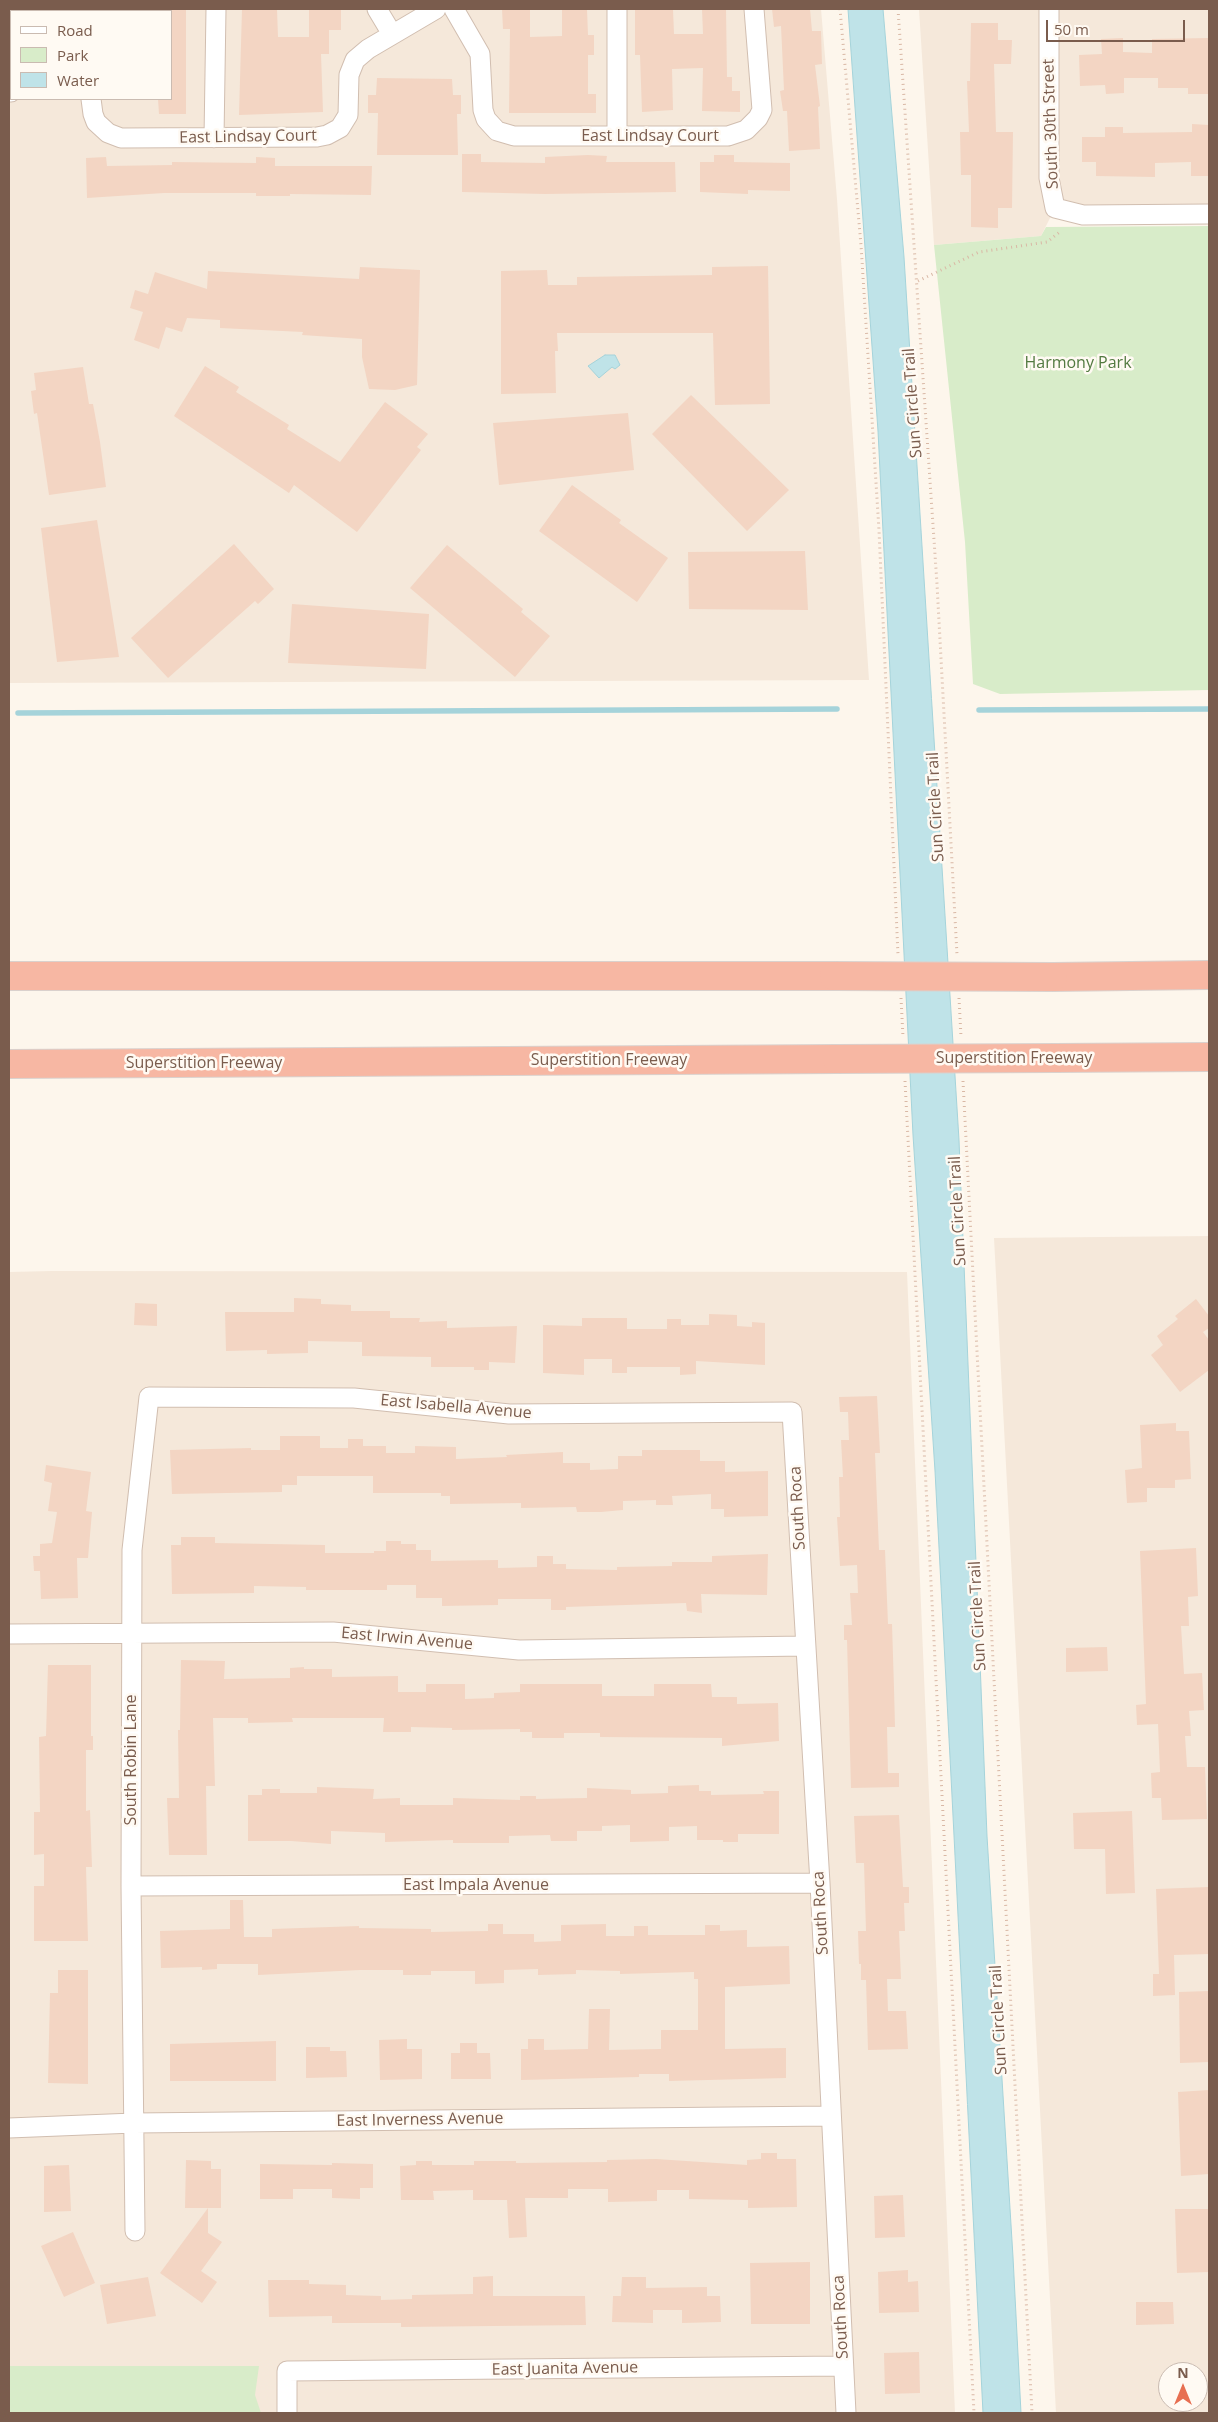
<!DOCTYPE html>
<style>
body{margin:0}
#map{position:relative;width:1218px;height:2422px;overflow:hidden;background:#fdf6ec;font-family:"Open Sans",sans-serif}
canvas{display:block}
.frame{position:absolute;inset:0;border:10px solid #7a5c4d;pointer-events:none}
.legend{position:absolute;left:10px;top:10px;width:162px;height:90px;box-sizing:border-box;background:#fffaf3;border:1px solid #cabbb1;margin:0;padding:6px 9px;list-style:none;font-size:15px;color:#7a5c4d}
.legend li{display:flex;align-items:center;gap:10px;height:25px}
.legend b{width:25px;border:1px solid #cabbb1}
.north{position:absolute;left:1158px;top:2362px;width:50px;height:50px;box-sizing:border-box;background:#fffaf3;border:1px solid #cabbb1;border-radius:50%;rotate:0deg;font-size:14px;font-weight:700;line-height:20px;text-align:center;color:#7a5c4d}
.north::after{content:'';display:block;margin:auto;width:18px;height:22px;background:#e76f51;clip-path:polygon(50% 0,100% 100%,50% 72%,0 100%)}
.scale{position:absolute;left:1046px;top:20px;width:139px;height:22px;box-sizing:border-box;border:2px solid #7a5c4d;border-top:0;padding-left:6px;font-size:15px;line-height:18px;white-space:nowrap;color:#7a5c4d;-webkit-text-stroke:4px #fffaf3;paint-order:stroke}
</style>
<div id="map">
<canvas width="1218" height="2422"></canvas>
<div class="frame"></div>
<ul class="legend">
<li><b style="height:6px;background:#fff"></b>Road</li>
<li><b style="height:14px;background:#d8ecc9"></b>Park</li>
<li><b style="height:14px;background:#bfe3e8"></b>Water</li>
</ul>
<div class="north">N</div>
<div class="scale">50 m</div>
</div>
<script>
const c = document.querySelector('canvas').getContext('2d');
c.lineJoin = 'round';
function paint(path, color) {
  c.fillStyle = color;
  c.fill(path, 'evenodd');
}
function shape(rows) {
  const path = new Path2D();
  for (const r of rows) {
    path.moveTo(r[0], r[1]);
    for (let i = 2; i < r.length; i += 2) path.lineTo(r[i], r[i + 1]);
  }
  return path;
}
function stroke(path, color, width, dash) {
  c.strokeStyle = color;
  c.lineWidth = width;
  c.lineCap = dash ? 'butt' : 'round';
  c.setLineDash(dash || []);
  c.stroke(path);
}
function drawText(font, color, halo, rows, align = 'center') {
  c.font = font + ' "Open Sans",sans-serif';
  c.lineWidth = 5;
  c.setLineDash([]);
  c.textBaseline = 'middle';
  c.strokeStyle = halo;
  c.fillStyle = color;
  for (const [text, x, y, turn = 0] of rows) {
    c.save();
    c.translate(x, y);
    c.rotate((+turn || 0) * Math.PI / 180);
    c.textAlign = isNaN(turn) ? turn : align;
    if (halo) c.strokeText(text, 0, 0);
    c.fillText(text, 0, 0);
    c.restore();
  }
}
paint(shape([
 [9,9,821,9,837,199,869,680,9,683],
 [11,11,171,11,171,99,11,99],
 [919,9,1209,9,1209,214,1055,208,1041,236,934,245],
 [1209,1236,1209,2413,1056,2413,994,1238],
 [1168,2372,1198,2372,1198,2402,1168,2402],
 [52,1271,907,1272,955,2413,9,2413,9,1272]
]), '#f5e8da');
paint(shape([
 [1209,226,1209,690,1000,694,973,684,965,542,934,245,1041,236,1046,227],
 [9,2366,259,2366,255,2395,261,2413,9,2413]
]), '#d8ecc9');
const water = shape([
 [848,9,883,9,904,257,959,1140,987,1836,1013,2257,1021,2413,983,2413,952,1796,935,1471,913,1135,878,431,848,9],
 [605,355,615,355,620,365,615,369,612,367,599,378,588,366,605,355]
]);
paint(water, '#bfe3e8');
stroke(water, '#a5d3da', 1);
stroke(shape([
 [979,710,1209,709],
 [18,713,837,709]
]), '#a5d3da', 5.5);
paint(shape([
 [171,9,186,9,186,114,159,114,158,99,171,99],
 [242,9,277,9,278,37,309,37,309,9,341,9,341,30,329,30,329,54,321,54,323,112,239,115],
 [502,9,530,9,530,37,562,36,562,9,587,9,588,35,594,35,594,55,588,55,588,94,596,94,596,113,509,113,510,29,503,29],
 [635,9,673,9,674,34,703,34,702,9,726,9,727,77,732,77,732,91,740,91,740,112,702,111,703,68,672,69,673,110,642,112,640,55,635,55],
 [772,9,810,9,812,31,821,31,822,64,815,65,820,106,818,107,820,149,789,151,787,111,783,111,780,91,784,90,781,26,774,27],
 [971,23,998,23,998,40,1012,40,1011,64,994,64,996,132,1013,132,1012,208,998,208,998,228,971,227,971,175,961,175,960,132,969,132,967,81,970,81],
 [1123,38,1123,52,1152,53,1152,39,1209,38,1209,94,1188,94,1188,88,1158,88,1158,78,1124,78,1124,93,1106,94,1105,85,1080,86,1079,55,1102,54,1101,39],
 [377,78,452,79,453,95,461,95,461,114,457,114,458,155,377,155,378,113,368,113,368,95,376,95],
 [1192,124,1209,125,1209,176,1191,176,1191,162,1155,163,1155,177,1096,176,1096,162,1082,162,1082,137,1105,137,1105,127,1123,127,1123,133,1192,132],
 [462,154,481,154,481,162,545,163,545,157,588,155,607,156,606,162,675,162,676,192,545,194,462,192],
 [714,155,734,155,734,162,790,163,790,191,748,190,748,194,700,192,700,162,714,162],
 [106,157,107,166,172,165,172,162,256,163,256,157,275,158,275,166,372,166,371,195,290,194,290,196,256,196,256,193,164,193,87,198,86,158],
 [768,266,770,404,715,405,713,333,557,333,558,351,555,351,556,393,501,394,501,271,547,270,548,285,577,285,577,277,712,275,712,267],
 [360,267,420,270,417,385,395,390,369,389,362,357,362,339,302,335,303,332,220,328,220,320,187,318,182,332,166,327,159,349,134,340,143,312,130,308,135,290,148,294,155,272,207,289,208,271,359,279],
 [205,366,239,387,236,392,289,425,287,429,340,462,385,402,428,434,417,447,421,450,357,532,294,485,289,493,174,416],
 [83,367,89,404,93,404,100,442,106,487,49,495,37,413,34,414,31,391,36,390,34,373],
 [691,395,789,490,747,531,652,434],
 [628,413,634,470,499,485,493,423],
 [572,485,621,520,619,523,668,558,637,602,539,531],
 [97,520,119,657,57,662,41,528],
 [234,544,274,589,258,604,255,601,168,678,131,638],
 [447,545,523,609,521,612,550,636,515,677,410,588],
 [805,551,808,610,689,609,688,552],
 [292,604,429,614,426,669,288,663],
 [294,1298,321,1299,321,1304,351,1305,351,1311,390,1311,390,1318,420,1318,419,1322,447,1321,447,1328,517,1326,515,1363,489,1362,489,1370,474,1370,474,1367,431,1367,431,1357,362,1356,362,1342,308,1341,308,1353,267,1354,267,1350,226,1351,225,1312,294,1312],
 [1196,1299,1209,1316,1209,1328,1203,1332,1209,1340,1209,1370,1180,1392,1151,1355,1163,1345,1157,1336,1178,1319,1175,1316],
 [135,1303,157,1304,157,1326,134,1325],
 [709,1314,737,1315,737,1326,752,1327,752,1322,765,1323,765,1365,696,1361,696,1374,680,1375,680,1367,627,1367,627,1373,612,1373,612,1359,584,1359,584,1375,543,1373,543,1325,582,1326,582,1318,627,1318,627,1329,667,1329,667,1319,681,1319,681,1325,709,1325],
 [877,1396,880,1453,875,1453,879,1550,885,1550,888,1624,892,1624,894,1688,895,1727,887,1727,888,1773,899,1773,899,1787,851,1788,847,1640,844,1640,844,1625,852,1625,850,1593,858,1593,857,1565,840,1566,837,1517,840,1517,839,1477,843,1477,841,1440,849,1440,848,1412,840,1412,839,1397],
 [1176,1423,1176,1431,1189,1431,1191,1479,1175,1480,1175,1488,1147,1488,1147,1502,1127,1503,1125,1470,1142,1468,1140,1425],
 [280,1436,320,1436,320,1448,348,1448,348,1439,363,1439,363,1446,386,1446,386,1453,415,1453,415,1446,456,1447,456,1459,507,1457,506,1455,563,1452,563,1463,590,1463,590,1470,618,1469,618,1456,642,1456,642,1450,700,1450,700,1461,725,1461,725,1472,768,1471,768,1516,724,1517,724,1509,711,1509,711,1494,672,1496,673,1505,656,1505,656,1500,623,1501,623,1510,601,1512,577,1512,576,1507,521,1508,521,1503,450,1504,450,1496,441,1496,441,1493,373,1493,373,1476,297,1476,297,1485,282,1485,282,1492,172,1494,170,1450,251,1448,251,1450,280,1450],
 [46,1465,91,1472,86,1511,92,1512,88,1558,77,1558,78,1598,41,1599,40,1571,34,1571,33,1556,40,1556,40,1544,52,1543,57,1512,48,1511,52,1483,44,1481],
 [181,1537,215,1537,215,1543,325,1545,325,1553,374,1553,374,1551,386,1551,386,1541,401,1541,401,1544,416,1544,416,1550,431,1550,431,1561,498,1560,498,1568,537,1567,537,1556,553,1556,553,1564,566,1564,566,1569,617,1570,617,1567,672,1566,672,1562,712,1562,712,1556,768,1554,767,1595,701,1594,702,1613,687,1611,686,1603,566,1607,566,1610,551,1610,551,1599,498,1599,498,1605,442,1606,442,1598,416,1598,416,1585,387,1585,387,1590,306,1590,306,1587,254,1586,254,1593,172,1594,171,1545,181,1545],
 [1196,1548,1198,1596,1188,1597,1189,1626,1181,1626,1184,1674,1202,1673,1204,1710,1189,1711,1191,1736,1185,1736,1187,1767,1205,1767,1207,1819,1162,1820,1161,1798,1152,1798,1151,1773,1160,1772,1158,1724,1137,1725,1136,1705,1146,1704,1140,1551],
 [1107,1647,1108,1671,1066,1672,1066,1648],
 [181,1660,225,1661,224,1679,290,1678,290,1668,304,1667,304,1669,332,1669,332,1677,398,1676,398,1692,426,1692,426,1684,465,1684,465,1699,494,1698,494,1693,520,1692,520,1684,602,1684,602,1696,654,1696,654,1684,711,1684,712,1697,737,1697,737,1704,778,1703,779,1741,722,1746,722,1738,600,1737,600,1733,564,1733,564,1738,532,1738,532,1732,520,1732,520,1729,452,1730,452,1728,411,1727,411,1732,383,1732,384,1718,292,1718,293,1722,248,1723,248,1718,213,1718,215,1786,206,1786,207,1855,169,1855,167,1798,179,1798,178,1730,180,1730],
 [48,1665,91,1665,91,1736,93,1736,93,1750,86,1750,86,1811,90,1810,92,1867,86,1867,88,1941,34,1941,34,1886,44,1886,44,1854,34,1855,34,1812,40,1812,39,1737,46,1736],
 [699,1785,699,1791,711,1791,711,1795,764,1794,763,1791,779,1791,779,1834,738,1834,738,1842,723,1842,723,1840,697,1840,697,1826,669,1827,669,1841,630,1842,630,1825,602,1826,602,1831,577,1831,577,1841,551,1841,550,1835,509,1836,509,1843,453,1843,453,1840,385,1842,385,1833,331,1831,331,1844,291,1841,248,1841,248,1795,262,1795,262,1789,280,1789,280,1793,317,1793,317,1787,374,1789,373,1799,400,1798,400,1805,453,1805,453,1798,520,1800,520,1796,536,1796,536,1799,587,1798,587,1788,631,1790,631,1794,668,1793,668,1786],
 [1132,1811,1135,1893,1106,1894,1105,1849,1074,1849,1073,1813],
 [899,1815,903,1887,909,1887,909,1903,904,1903,905,1931,899,1931,901,1979,887,1979,888,2011,906,2011,908,2049,868,2050,866,1980,861,1980,861,1964,859,1964,858,1931,866,1931,864,1863,856,1863,854,1816],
 [1209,1887,1209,1954,1174,1955,1175,1995,1153,1996,1153,1974,1159,1974,1156,1889],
 [230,1900,243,1900,244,1937,272,1937,272,1929,359,1926,359,1928,431,1929,431,1932,488,1931,488,1924,503,1924,503,1934,534,1934,534,1942,561,1941,561,1925,606,1924,606,1936,634,1936,634,1926,648,1926,648,1935,705,1935,705,1925,720,1925,720,1931,747,1930,747,1947,789,1946,790,1984,725,1987,725,2049,786,2048,786,2078,669,2081,669,2074,639,2074,639,2077,521,2080,521,2049,528,2049,528,2039,544,2039,544,2050,588,2049,589,2009,610,2009,609,2050,661,2049,661,2030,698,2030,698,1979,694,1979,694,1972,620,1974,620,1971,576,1970,576,1974,538,1975,538,1969,504,1970,504,1983,475,1984,475,1971,431,1971,431,1975,403,1975,403,1970,360,1970,258,1975,258,1964,217,1964,217,1969,202,1970,202,1967,161,1968,160,1931,230,1929],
 [58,1970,88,1970,88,2084,48,2083,50,1993,58,1993],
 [1209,1991,1209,2062,1180,2063,1179,1992],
 [407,2039,407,2049,422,2049,422,2079,380,2080,379,2040],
 [276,2041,276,2081,170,2081,170,2044],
 [460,2043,477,2043,477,2053,490,2053,491,2079,451,2079,451,2053,460,2053],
 [306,2047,330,2047,330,2051,346,2051,347,2077,306,2078],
 [1209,2090,1209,2174,1181,2176,1178,2092],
 [761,2153,777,2153,777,2159,796,2159,797,2207,748,2208,748,2200,689,2199,689,2190,657,2190,657,2201,608,2202,608,2189,568,2189,568,2198,525,2198,527,2237,509,2238,507,2200,473,2200,473,2190,433,2191,434,2200,401,2200,400,2166,416,2165,416,2161,432,2161,432,2165,474,2165,474,2161,516,2161,516,2163,607,2162,607,2160,656,2159,747,2165,747,2160,761,2159],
 [186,2160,211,2161,211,2169,221,2169,221,2208,208,2208,208,2233,222,2242,201,2271,217,2282,202,2303,160,2273,208,2208,185,2208],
 [332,2163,373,2164,373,2188,360,2188,360,2199,332,2198,332,2189,293,2189,293,2199,260,2199,260,2164,332,2165],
 [69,2165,71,2211,44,2212,44,2166],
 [903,2195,905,2237,875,2238,874,2196],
 [1175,2209,1209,2209,1209,2272,1177,2273],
 [73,2232,95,2283,64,2297,41,2246],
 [810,2262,810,2324,751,2324,750,2263],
 [908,2270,908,2282,918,2281,919,2312,879,2313,878,2272],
 [493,2276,493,2296,585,2296,586,2325,401,2327,401,2323,332,2323,332,2316,269,2317,268,2280,309,2280,309,2284,346,2285,346,2295,381,2296,381,2300,412,2299,412,2295,473,2294,473,2277],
 [148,2277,156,2316,107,2324,100,2285],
 [622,2277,646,2277,646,2288,707,2287,707,2296,720,2296,721,2322,682,2323,682,2310,653,2310,653,2323,612,2322,613,2296,621,2296],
 [1136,2302,1173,2302,1174,2324,1136,2325],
 [919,2352,920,2393,885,2394,884,2353]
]), '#f3d5c3');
const street = shape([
 [377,9,392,34],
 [454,9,480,54,483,110,486,119,497,131,514,136,728,136,746,130,758,118,762,110,754,9],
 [617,9,617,136],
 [1049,9,1049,178,1055,208,1083,215,1209,214],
 [92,11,92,9],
 [9,92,11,92],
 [91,99,93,114,96,122,108,133,121,138,317,137,327,135,340,128,348,115,349,75,355,60,368,49,436,9],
 [214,138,216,9],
 [9,1634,333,1632,519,1650,805,1646],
 [131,1886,820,1883],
 [9,2128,134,2123,831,2116],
 [135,2231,131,1886,132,1550,149,1397,354,1398,509,1414,792,1412,820,1883,846,2413],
 [287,2413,287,2371,843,2366]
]);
const highway = shape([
 [9,976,834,976],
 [1053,977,1209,975],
 [1055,1058,1209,1057],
 [9,1064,837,1059]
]);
stroke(street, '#d1beb0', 21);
stroke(highway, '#dad1cd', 30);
stroke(shape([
 [840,9,861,245,879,530,898,955],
 [898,9,937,584,957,955],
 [918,281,979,252,1047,242,1061,231],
 [901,998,903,1037],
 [959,998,961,1037],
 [905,1081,974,2413],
 [963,1081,1032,2413]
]), '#d9b8a5', 3, [1, 4]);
stroke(street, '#fff', 19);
stroke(highway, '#f7b7a3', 28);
const highwayBridge = shape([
 [834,976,1053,977],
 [837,1059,1055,1058]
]);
stroke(highwayBridge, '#dad1cd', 30, []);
stroke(highwayBridge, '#f7b7a3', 28);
drawText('16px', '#7a5c4d', '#fffaf3', [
 ["South 30th Street",1051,124,-92],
 ["East Lindsay Court",650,136],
 ["East Lindsay Court",248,137,-1],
 ["Sun Circle Trail",913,403,-94],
 ["Sun Circle Trail",936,807,-93],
 ["Superstition Freeway",1014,1058],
 ["Superstition Freeway",609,1060],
 ["Superstition Freeway",204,1063],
 ["Sun Circle Trail",958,1211,-93],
 ["East Isabella Avenue",456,1407,5],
 ["South Roca",798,1508,-93],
 ["Sun Circle Trail",978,1616,-93],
 ["East Irwin Avenue",407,1639,5],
 ["South Robin Lane",131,1760,-90],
 ["East Impala Avenue",476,1885],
 ["South Roca",821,1913,-93],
 ["Sun Circle Trail",999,2020,-93],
 ["East Inverness Avenue",420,2120,-1],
 ["South Roca",841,2317,-93],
 ["East Juanita Avenue",565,2369,-1]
]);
drawText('16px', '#537a41', '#fffaf3', [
 ["Harmony Park",1078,363]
]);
</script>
